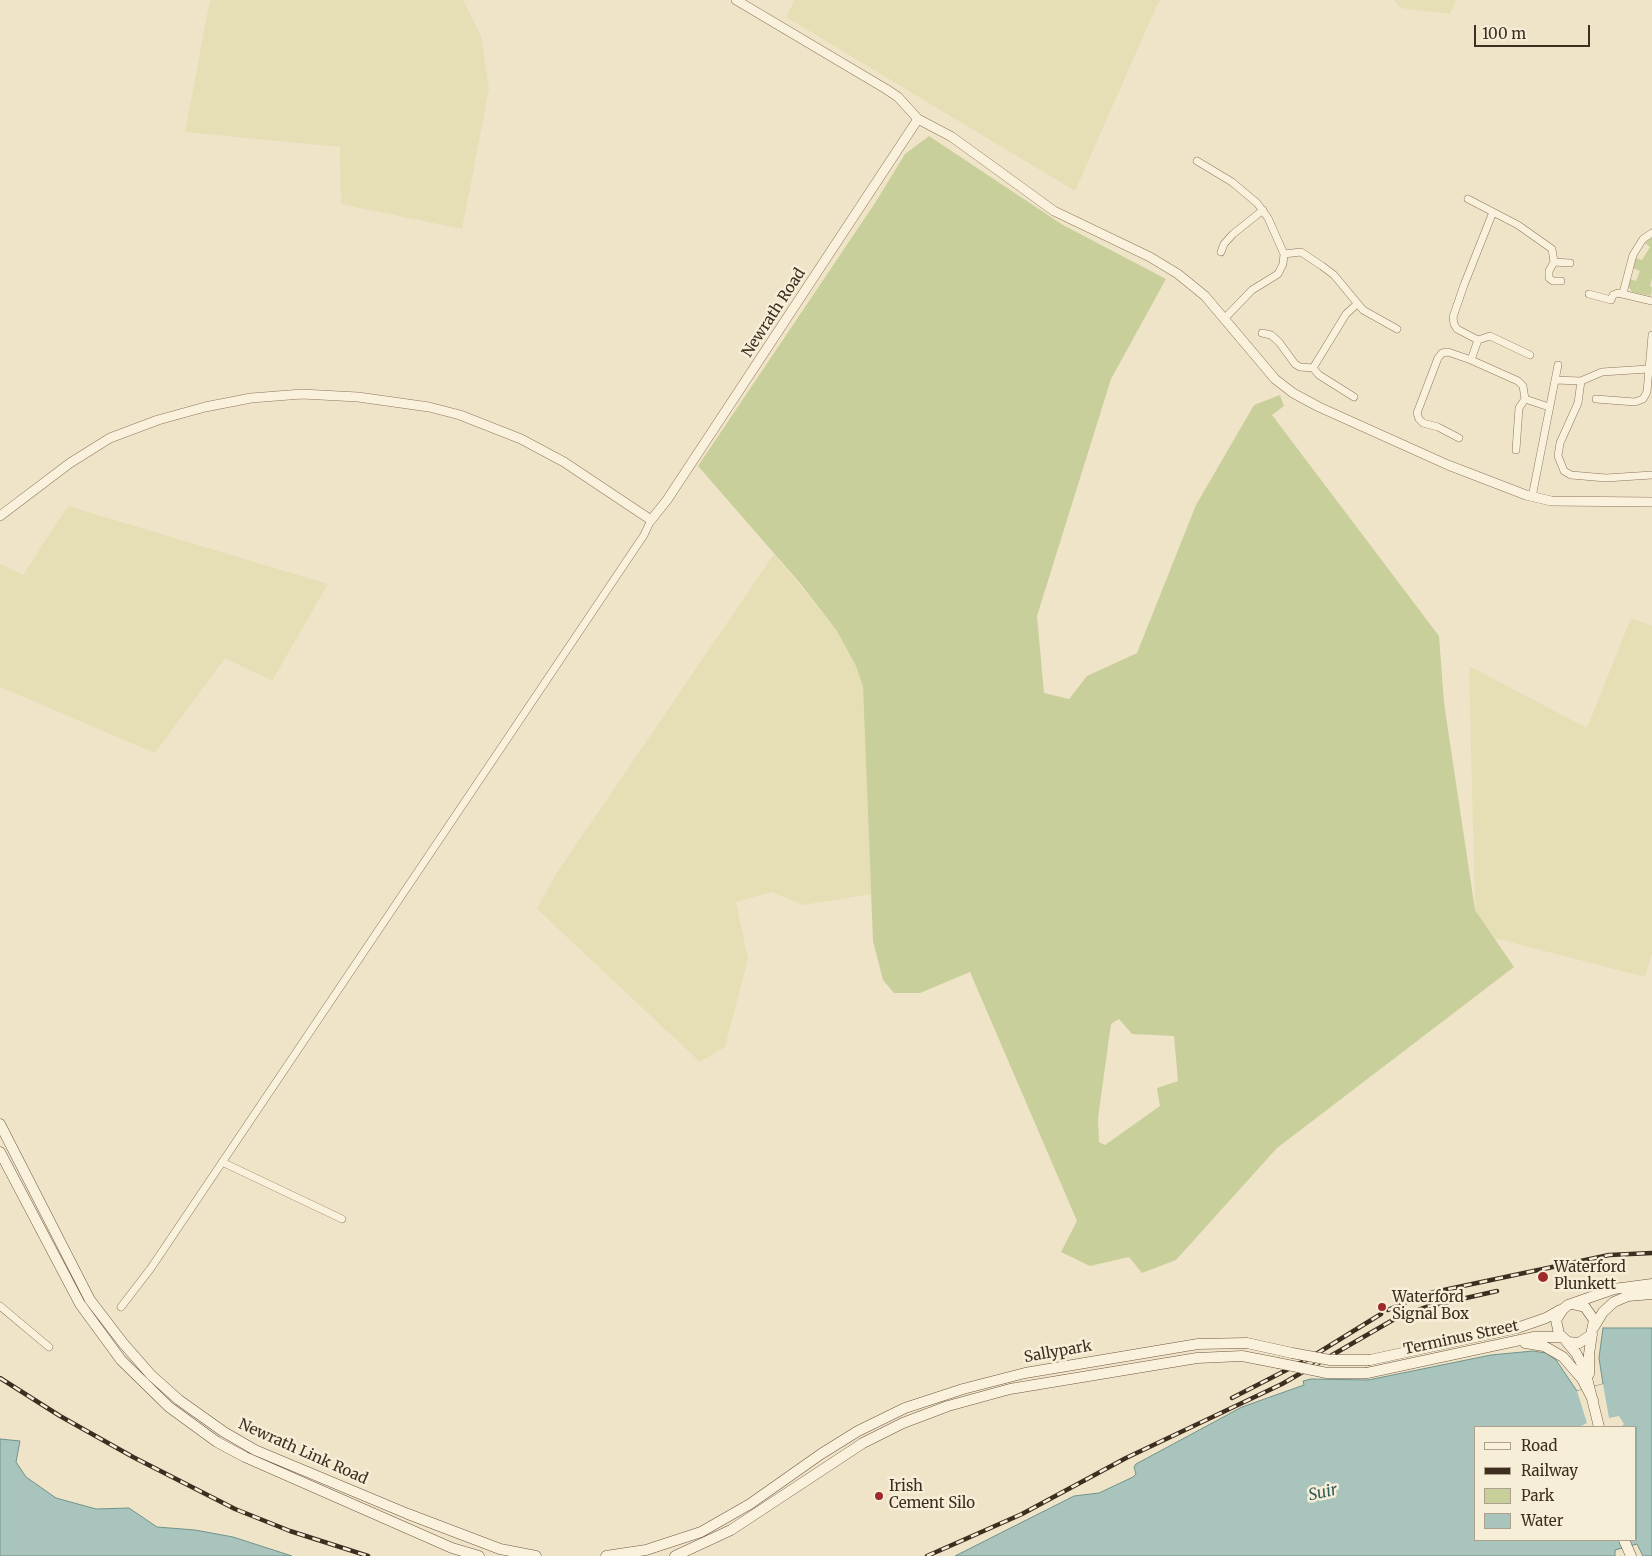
<!DOCTYPE html>
<style>
body{margin:0}
#map{position:relative;width:1652px;height:1556px;overflow:hidden;background:#f0e4c8;font-family:Merriweather,serif}
canvas{display:block}
.legend{position:absolute;left:1474px;top:1426px;width:162px;height:115px;box-sizing:border-box;background:#f7eed8;border:1px solid #ada18e;margin:0;padding:6px 9px;list-style:none;font-size:15px;color:#3d2e20}
.legend li{display:flex;align-items:center;gap:10px;height:25px}
.legend b{width:25px;border:1px solid #ada18e}
.scale{position:absolute;left:1474px;top:25px;width:116px;height:22px;box-sizing:border-box;border:2px solid #3d2e20;border-top:0;padding-left:6px;font-size:15px;line-height:18px;white-space:nowrap;color:#3d2e20;-webkit-text-stroke:4px #f7eed8;paint-order:stroke}
</style>
<div id="map">
<canvas width="1652" height="1556"></canvas>
<ul class="legend">
<li><b style="height:6px;background:#faf1dc"></b>Road</li>
<li><b style="height:6px;background:#3d2e20"></b>Railway</li>
<li><b style="height:14px;background:#c9cf9b"></b>Park</li>
<li><b style="height:14px;background:#a9c4bc"></b>Water</li>
</ul>
<div class="scale">100 m</div>
</div>
<script>
const c = document.querySelector('canvas').getContext('2d');
c.lineJoin = 'round';
function paint(path, color) {
  c.fillStyle = color;
  c.fill(path, 'evenodd');
}
function shape(rows) {
  const path = new Path2D();
  for (const r of rows) {
    path.moveTo(r[0], r[1]);
    for (let i = 2; i < r.length; i += 2) path.lineTo(r[i], r[i + 1]);
  }
  return path;
}
function stroke(path, color, width, dash) {
  c.strokeStyle = color;
  c.lineWidth = width;
  c.lineCap = dash ? 'butt' : 'round';
  c.setLineDash(dash || []);
  c.stroke(path);
}
function drawText(font, color, halo, rows, align = 'center') {
  c.font = font + ' Merriweather,serif';
  c.lineWidth = 5;
  c.setLineDash([]);
  c.textBaseline = 'middle';
  c.strokeStyle = halo;
  c.fillStyle = color;
  for (const [text, x, y, turn = 0] of rows) {
    c.save();
    c.translate(x, y);
    c.rotate((+turn || 0) * Math.PI / 180);
    c.textAlign = isNaN(turn) ? turn : align;
    if (halo) c.strokeText(text, 0, 0);
    c.fillText(text, 0, 0);
    c.restore();
  }
}
paint(shape([
 [210,0,463,0,481,36,489,89,462,229,341,204,340,147,185,132],
 [795,0,1162,0,1158,3,1075,191,786,17],
 [1394,0,1456,0,1450,14,1400,8],
 [68,506,328,584,272,681,225,658,155,753,0,687,0,564,23,575],
 [774,554,837,631,856,666,863,687,871,894,803,905,772,892,736,902,748,959,725,1047,700,1062,537,909,556,874],
 [1631,618,1652,626,1652,953,1645,977,1494,938,1475,910,1469,666,1587,728]
]), '#e6deb5');
paint(shape([
 [929,136,1063,225,1166,279,1111,379,1037,616,1044,693,1069,699,1087,676,1137,653,1196,505,1254,405,1280,395,1284,406,1272,415,1439,636,1444,703,1475,910,1514,967,1277,1148,1176,1260,1142,1273,1129,1257,1090,1266,1061,1252,1077,1221,970,972,920,993,894,993,883,980,873,941,863,687,856,666,837,631,799,582,698,466,875,203,905,154],
 [1119,1019,1132,1034,1174,1036,1178,1081,1157,1088,1160,1106,1105,1145,1099,1142,1098,1118,1111,1024],
 [1652,237,1652,278,1650,286,1652,287,1651,296,1632,292,1628,285,1630,279,1636,281,1640,271,1633,268,1636,258,1642,260,1650,247,1645,243]
]), '#c9cf9b');
const water = shape([
 [1603,1328,1652,1328,1652,1556,1643,1556,1637,1544,1615,1550,1615,1556,955,1556,1074,1496,1099,1493,1133,1477,1136,1474,1134,1467,1136,1464,1242,1407,1304,1385,1303,1381,1311,1379,1368,1380,1491,1355,1533,1351,1546,1353,1556,1360,1577,1391,1603,1384,1599,1358,1603,1328],
 [1476,1427,1636,1427,1636,1540,1476,1540,1476,1427],
 [0,1439,20,1441,16,1462,26,1477,56,1498,96,1509,129,1508,157,1527,195,1530,233,1537,292,1556,0,1556,0,1439]
]);
paint(water, '#a9c4bc');
stroke(water, '#6f938a', 1);
paint(shape([
 [1603,1384,1609,1418,1619,1416,1624,1424,1621,1427,1579,1427,1587,1423,1577,1391]
]), '#f0e4c8');
const minor = shape([
 [1197,161,1232,182,1257,203,1268,218,1284,254,1283,264,1278,274,1252,290,1225,318],
 [1468,199,1518,225,1552,249,1554,262,1549,271,1549,278,1553,281,1561,281],
 [1493,212,1464,285,1453,317,1454,324,1457,329,1478,340,1490,336,1530,355],
 [1221,252,1224,244,1233,234,1263,210],
 [1284,254,1301,252,1322,266,1334,275,1363,310,1397,329],
 [1554,262,1570,263],
 [1623,293,1633,255,1643,239,1652,233],
 [1589,294,1611,300,1613,295,1618,293,1652,301],
 [1262,333,1271,335,1279,342,1295,364,1300,367,1313,368,1319,375,1354,397],
 [1471,360,1478,340],
 [1313,368,1346,314,1357,304],
 [1555,380,1581,381,1602,372,1648,369],
 [1581,381,1578,403,1560,443,1558,456,1564,471,1571,475,1606,478,1652,475],
 [1596,399,1635,402,1643,399,1647,392,1652,335],
 [1459,438,1438,427,1423,423,1419,419,1417,413,1438,358,1442,353,1448,352,1471,360,1518,381,1523,386,1525,399,1549,407],
 [1516,450,1519,408,1525,399],
 [1532,497,1558,365],
 [222,1162,342,1219],
 [0,1306,49,1347],
 [121,1307,151,1268,503,745,644,535,651,520]
]);
const tertiary = shape([
 [736,0,886,89,898,97,918,119,952,137,1054,211,1150,257,1178,274,1205,296,1275,379,1293,393,1319,407,1448,465,1526,495,1551,501,1652,502],
 [0,516,70,463,110,438,158,420,205,407,251,398,302,394,358,397,429,407,460,415,521,439,564,462,651,520,667,500,918,119]
]);
const secondary = shape([
 [0,1124,90,1300,123,1343,151,1375,179,1400,224,1432,255,1450,408,1514,500,1549,536,1556],
 [0,1152,80,1304,121,1360,169,1407,217,1442,245,1457,452,1548,479,1556],
 [1572,1304,1585,1307,1594,1320,1591,1335,1579,1343,1568,1342,1559,1334,1556,1320,1563,1309,1568,1305,1614,1289,1652,1284],
 [1594,1327,1603,1312,1614,1302,1628,1296,1652,1294],
 [1566,1341,1576,1353,1585,1370,1599,1427],
 [1525,1343,1544,1346,1563,1357,1582,1379,1593,1400],
 [1370,1360,1517,1328,1546,1318,1560,1310],
 [1367,1373,1534,1337,1561,1337],
 [1589,1374,1589,1354,1592,1334],
 [1624,1540,1631,1556],
 [606,1556,646,1550,701,1532,750,1504,821,1454,858,1431,905,1408,963,1389,1025,1373,1198,1344,1247,1343,1292,1353],
 [675,1556,731,1530,863,1443,903,1423,948,1406,1010,1389,1197,1358,1242,1356,1278,1363]
]);
stroke(minor, '#8d765c', 8);
stroke(tertiary, '#8d765c', 10);
stroke(secondary, '#6f573f', 11);
stroke(minor, '#faf1dc', 7);
stroke(tertiary, '#faf1dc', 9);
stroke(secondary, '#faf1dc', 10);
const rail = shape([
 [1388,1310,1425,1294,1609,1255,1652,1253],
 [0,1378,60,1416,133,1457,235,1509,290,1531,368,1556],
 [1232,1398,1308,1359,1381,1314],
 [927,1556,1022,1514,1126,1458,1282,1384,1398,1317,1426,1307,1497,1291]
]);
stroke(rail, '#3d2e20', 4.5);
stroke(rail, '#f7eed8', 2.5, [8]);
const secondaryBridge = shape([
 [1292,1353,1330,1360,1370,1360],
 [1278,1363,1327,1373,1367,1373]
]);
stroke(secondaryBridge, '#6f573f', 11, []);
stroke(secondaryBridge, '#faf1dc', 10);
for (const [x, y, r, color] of [
 [1543,1277,6,"#9e2a2b"],
 [1382,1307,5,"#9e2a2b"],
 [879,1496,5,"#9e2a2b"]
]) {
  const dot = new Path2D();
  dot.arc(x, y, r, 0, 2 * Math.PI);
  c.fillStyle = color;
  c.fill(dot);
  stroke(dot, '#f7eed8', 2);
}
drawText('15px', '#3d2e20', '#f7eed8', [
 ["Newrath Road",774,313,-57],
 ["Terminus Street",1461,1338,-12],
 ["Sallypark",1058,1352,-10],
 ["Newrath Link Road",303,1452,24]
]);
drawText('15px', '#3d2e20', '#f7eed8', [
 ["Waterford",1554,1268],
 ["Plunkett",1554,1285],
 ["Waterford",1392,1298],
 ["Signal Box",1392,1315],
 ["Irish",889,1487],
 ["Cement Silo",889,1504]
], 'left');
drawText('italic 16px', '#2f5d5a', '#f7eed8', [
 ["Suir",1323,1493,-12]
]);
</script>
